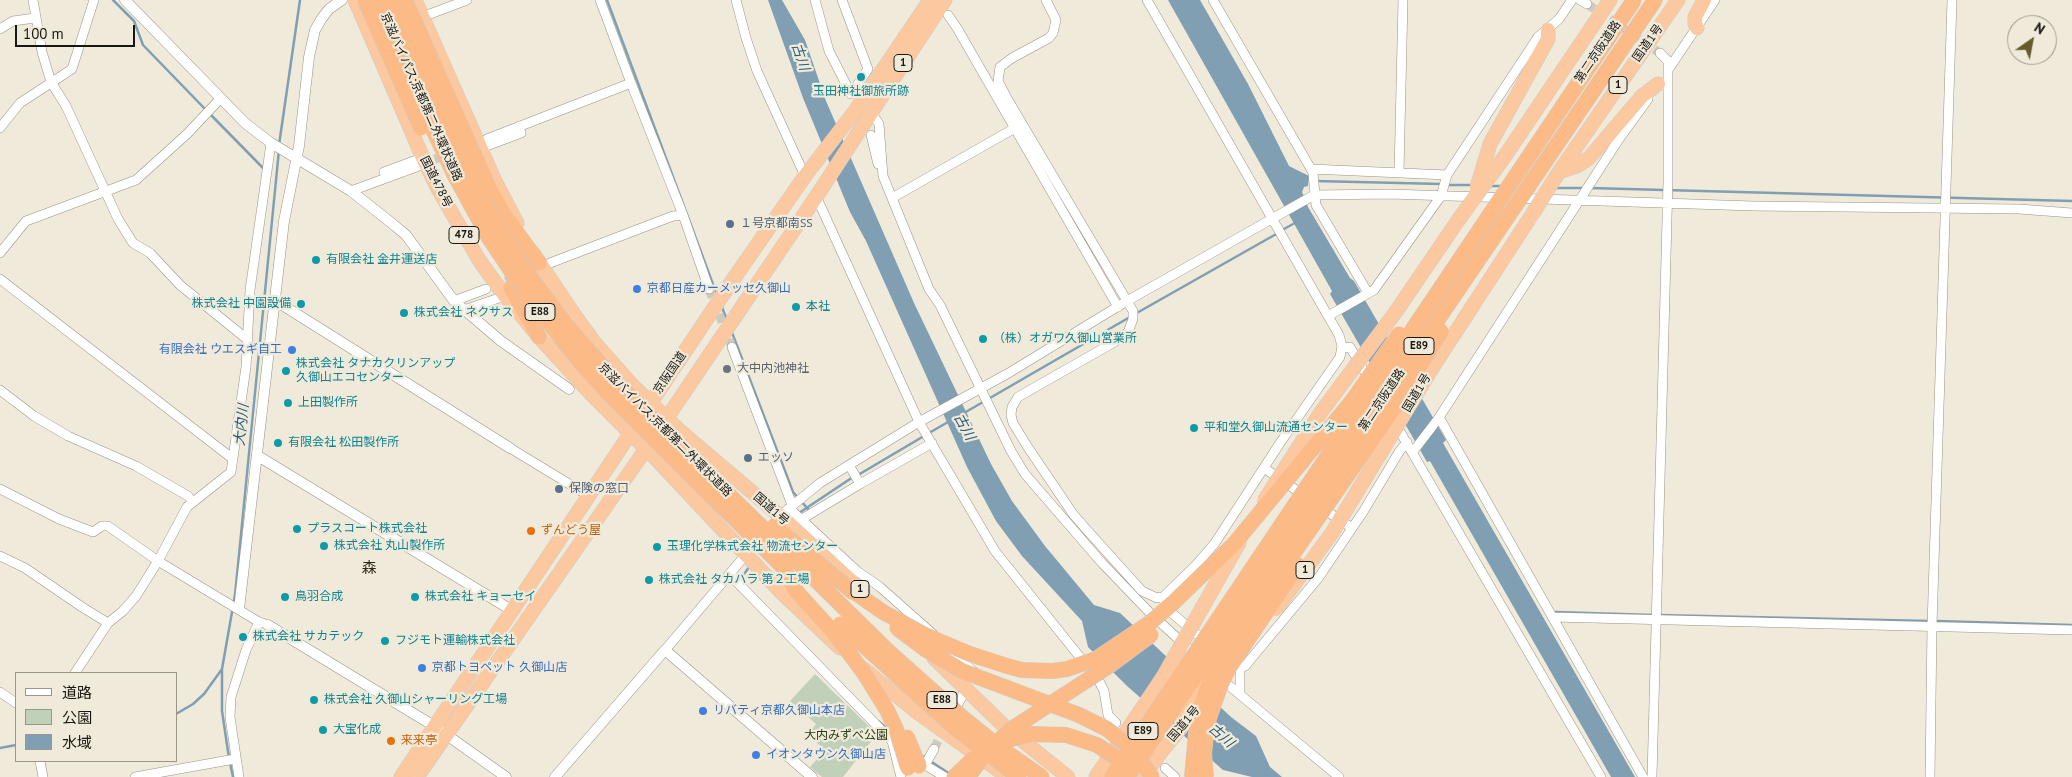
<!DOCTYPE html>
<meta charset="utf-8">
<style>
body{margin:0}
#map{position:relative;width:2072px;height:777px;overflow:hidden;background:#f0eadb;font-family:"PT Sans","Noto Sans JP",sans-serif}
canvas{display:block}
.legend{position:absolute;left:15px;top:672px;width:162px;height:90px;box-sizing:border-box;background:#f0eadb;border:1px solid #9a968b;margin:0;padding:6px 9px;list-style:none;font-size:15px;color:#191712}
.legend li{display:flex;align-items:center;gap:10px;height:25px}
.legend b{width:25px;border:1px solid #9a968b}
.north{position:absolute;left:2007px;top:15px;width:50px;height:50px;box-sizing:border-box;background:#f0eadb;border:1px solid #9a968b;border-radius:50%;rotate:33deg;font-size:14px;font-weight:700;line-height:20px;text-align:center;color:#191712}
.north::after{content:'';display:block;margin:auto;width:18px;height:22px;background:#655c28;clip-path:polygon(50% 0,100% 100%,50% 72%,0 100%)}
.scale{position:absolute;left:15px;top:25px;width:120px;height:22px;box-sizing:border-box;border:2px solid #191712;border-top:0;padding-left:6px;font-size:15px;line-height:18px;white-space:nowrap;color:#191712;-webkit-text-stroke:4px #f0eadb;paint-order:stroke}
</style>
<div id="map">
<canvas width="2072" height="777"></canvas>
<ul class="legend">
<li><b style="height:6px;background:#fff"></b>道路</li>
<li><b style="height:14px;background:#c1d1b9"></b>公園</li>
<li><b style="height:14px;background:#809fb2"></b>水域</li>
</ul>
<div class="north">N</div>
<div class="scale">100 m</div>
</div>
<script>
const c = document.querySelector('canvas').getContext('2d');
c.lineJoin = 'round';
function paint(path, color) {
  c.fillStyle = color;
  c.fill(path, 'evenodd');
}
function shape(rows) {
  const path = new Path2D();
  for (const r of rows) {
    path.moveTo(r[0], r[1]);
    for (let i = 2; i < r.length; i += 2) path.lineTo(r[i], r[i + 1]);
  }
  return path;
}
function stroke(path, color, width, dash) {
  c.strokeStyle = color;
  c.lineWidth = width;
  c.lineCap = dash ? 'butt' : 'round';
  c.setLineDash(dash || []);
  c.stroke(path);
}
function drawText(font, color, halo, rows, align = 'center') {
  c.font = font + ' "PT Sans","Noto Sans JP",sans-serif';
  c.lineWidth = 4.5;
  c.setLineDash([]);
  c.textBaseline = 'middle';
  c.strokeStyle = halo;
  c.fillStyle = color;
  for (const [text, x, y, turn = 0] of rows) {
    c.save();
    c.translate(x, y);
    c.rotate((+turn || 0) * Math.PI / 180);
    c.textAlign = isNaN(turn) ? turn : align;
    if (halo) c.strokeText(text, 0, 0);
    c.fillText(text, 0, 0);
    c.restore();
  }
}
paint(shape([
 [815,674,877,734,843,777,822,777,810,767,825,750,808,735,816,724,790,701]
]), '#c1d1b9');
paint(shape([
 [768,0,782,0,805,40,826,101,914,303,991,464,1012,501,1045,546,1094,605,1120,613,1231,717,1256,736,1270,767,1282,777,1252,777,1223,770,1127,686,1088,647,1082,621,1022,556,996,521,967,467,866,241,850,212,803,98],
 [1168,0,1200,0,1248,84,1289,166,1309,176,1308,186,1304,187,1302,192,1308,207,1350,278,1354,281,1446,440,1443,443,1635,777,1611,777,1430,461,1427,462,1330,294,1332,291]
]), '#809fb2');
stroke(shape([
 [113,0,134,21,143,45,206,110],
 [607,0,717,295],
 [210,114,264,169],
 [279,145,300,0],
 [1315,181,1442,184],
 [1447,185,1472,185],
 [1490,186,1502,186],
 [1555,188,1584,188],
 [1590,188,2072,201],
 [1282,230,1295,223],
 [721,305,727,320],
 [1135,314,1278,233],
 [731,330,793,492,808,509],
 [964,413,1130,317],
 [929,433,948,422],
 [858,475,924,436],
 [799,513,853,477],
 [745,585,743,582,744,574,750,566],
 [1555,612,1654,615],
 [1659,615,1928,621],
 [1937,621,2072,625],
 [176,714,193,704,204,694,222,669],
 [878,721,889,730],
 [0,748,16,745],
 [921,755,950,774],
 [229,758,222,711,222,669,235,595,279,150],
 [230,763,233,777]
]), '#809fb2', 2.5);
stroke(shape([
 [1587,4,1660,53],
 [422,164,449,154],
 [493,286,546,265],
 [709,289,732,347],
 [934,749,945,727]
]), '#d0cabd', 9, [9, 4.5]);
const minor = shape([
 [33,0,42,52,51,82,66,106,118,219,133,243,150,253,180,285,248,340],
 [600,0,631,83],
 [736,0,746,38,757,71,805,176],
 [815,0,829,51,851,94,868,69],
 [842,0,868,69],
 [1046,0,1056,20,1053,33,1049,38,1012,58,1000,67,998,81,1008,100,1133,311,1133,319,1128,332,1118,340,1018,397,1012,407,1011,415,1013,423,1027,446,1073,514,1086,529,1142,591,1157,598,1163,597],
 [1147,0,1328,316,1339,335,1342,346,1340,357,1280,443,1215,543,1196,565,1163,597,1167,609,1206,642],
 [1213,0,1311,169,1313,173,1316,205,1368,293],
 [1580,0,1587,4],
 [948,15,957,28,1118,307],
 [422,17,467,0],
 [0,29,13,21,35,18],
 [1668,70,1715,0],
 [871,112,879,124,883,176,929,289,940,305,1011,451,1025,474,1102,563,1151,614,1198,657],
 [0,128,20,103,72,69,94,0],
 [871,135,878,164],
 [487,139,631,83,683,215,709,289],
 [481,148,521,133,519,126],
 [1311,169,1447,175],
 [1399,173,1403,0],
 [386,178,384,172,422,158],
 [351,191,419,166],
 [816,196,919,422,995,551,1099,681,1104,691,1108,715,1116,723],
 [892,198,1015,128],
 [0,253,26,221,136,180,187,134,220,99],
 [550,263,673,216,683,215],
 [0,279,233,459],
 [454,301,486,289],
 [464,310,505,296],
 [1328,316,1374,290,1441,196,1447,175,1538,37,1559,19,1572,0],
 [732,347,792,505],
 [1342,348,1350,347,1369,379],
 [0,390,34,416,68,436,136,466,188,496,192,501],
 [1439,417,1643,777],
 [1395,423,1601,777],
 [510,448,589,496],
 [1412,451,1415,449,1438,419,1619,139,1648,99],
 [849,465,860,484],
 [1264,468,1305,496],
 [0,489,59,519,93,532,102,526,108,526,158,561,259,622],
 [789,508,857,571,880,587,933,634],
 [1322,508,1352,528],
 [776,519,820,483,849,465,919,422,1007,374,1127,301,1314,195,1390,194,1753,206,2019,209,2072,213],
 [802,519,860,484,932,443],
 [0,556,25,568,82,607,108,623,123,611,136,596,158,561,187,507,231,472,246,367,250,290,271,143],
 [729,574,892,741,901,777],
 [1552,617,2072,630],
 [665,650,760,538],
 [952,651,974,672],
 [1230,662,1240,668,1245,666,1319,577,1363,512,1399,452,1407,442],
 [1240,668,1240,693],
 [75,673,108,623],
 [1220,678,1339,777],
 [0,692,16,703],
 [954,711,964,693],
 [40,761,43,777],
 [917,763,925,765,945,777],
 [925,765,934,749],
 [1165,768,1175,777],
 [135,777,235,759],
 [239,777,230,717,231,697,246,650,259,622,263,623],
 [1652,777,1668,182,1668,61,1660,53],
 [1930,777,1932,626,1952,0]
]);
const tertiary = shape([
 [125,0,245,123,271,143,351,191,389,221,406,235,454,301,501,341,569,389],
 [276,301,510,448],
 [258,456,513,611],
 [239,609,284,221,299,146,309,57,315,30,322,18,329,9,342,0],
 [268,625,434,726,506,777],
 [555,777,665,650,812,777]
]);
const trunk = shape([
 [355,0,423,158,438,189,479,260,505,296,539,337,590,393,659,462,782,593,840,648],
 [415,0,495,181,517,223],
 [1697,28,1695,24,1695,17,1704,0],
 [1505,156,1610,0],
 [1485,161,1490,144,1548,39,1548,30],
 [1559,172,1678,0],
 [1559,172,1577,166,1589,158,1642,96,1658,84],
 [533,253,573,313,594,342,632,385,680,431,779,515,863,592],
 [1395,313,1459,219],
 [1429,373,1533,213],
 [934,658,1003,725,1068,777],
 [864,669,918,713,1008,777],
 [401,777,730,284,805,176,855,111,930,0],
 [417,777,646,449,820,191,945,0],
 [1096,777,1163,677],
 [1143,777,1161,752]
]);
const motorway = shape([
 [489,188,504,215,539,263],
 [511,288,539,337],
 [783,567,797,592,835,634]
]);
stroke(minor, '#999385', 10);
stroke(tertiary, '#999385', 11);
stroke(trunk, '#cccccb', 15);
stroke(motorway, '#cccccb', 16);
stroke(minor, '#fff', 9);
stroke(tertiary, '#fff', 10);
stroke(trunk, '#fcc89f', 14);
stroke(motorway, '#fcba87', 15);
const trunkBridge = shape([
 [1477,187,1485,161],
 [1533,213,1559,172],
 [1459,219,1505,156],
 [1264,501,1321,412,1395,313],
 [1276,609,1332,533,1429,373],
 [1163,677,1240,541],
 [1174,715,1211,680],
 [1161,752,1203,701]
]);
const motorwayBridge = shape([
 [365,0,421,128],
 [379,0,431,125,455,176,489,238,532,302,581,363,610,395,783,567],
 [393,0,443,120,485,204,522,266,566,325,619,385,657,424,888,651,962,717,999,747,1042,777],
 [405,0,489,188],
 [774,526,854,593],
 [847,587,883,612,925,635,970,654,1007,666,1022,670,1053,671,1067,669,1096,659,1151,622,1174,602,1234,544,1352,401,1399,334],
 [840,624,956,729,1019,777],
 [897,628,925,649,962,671,1079,715,1107,729,1134,751,1152,777],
 [835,634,864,673,887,710,896,729,908,768],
 [907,737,919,766],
 [1003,741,1032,734,1066,735,1097,745,1130,767],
 [954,777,973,759],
 [968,777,988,750,1013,728,1109,666,1151,635],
 [1112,777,1634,0],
 [1127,777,1655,0],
 [1192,777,1196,734,1201,706,1210,681,1217,667,1237,635,1394,408,1441,331],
 [1206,777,1204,753,1206,736,1209,718,1221,684,1230,666,1298,565]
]);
stroke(trunkBridge, '#cccccb', 15, []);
stroke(motorwayBridge, '#cccccb', 16, []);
stroke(trunkBridge, '#fcc89f', 14);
stroke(motorwayBridge, '#fcba87', 15);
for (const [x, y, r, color] of [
 [861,77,5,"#0f9aa8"],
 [730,224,5,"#5c6f8a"],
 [316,260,5,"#0f9aa8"],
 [637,289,5,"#3f7fe0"],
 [301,304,5,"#0f9aa8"],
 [796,307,5,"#0f9aa8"],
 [404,313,5,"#0f9aa8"],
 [983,339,5,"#0f9aa8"],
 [292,350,5,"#3f7fe0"],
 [727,369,5,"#6b7280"],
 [286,371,5,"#0f9aa8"],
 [288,403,5,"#0f9aa8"],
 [1194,428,5,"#0f9aa8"],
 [278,443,5,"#0f9aa8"],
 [748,458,5,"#5c6f8a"],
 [559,489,5,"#5c6f8a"],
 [297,529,5,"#0f9aa8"],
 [531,531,5,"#e8710a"],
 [324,546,5,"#0f9aa8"],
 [657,547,5,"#0f9aa8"],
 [649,580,5,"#0f9aa8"],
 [285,597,5,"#0f9aa8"],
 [415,597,5,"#0f9aa8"],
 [243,637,5,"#0f9aa8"],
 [385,641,5,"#0f9aa8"],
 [422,668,5,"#3f7fe0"],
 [314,700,5,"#0f9aa8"],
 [703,711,5,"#3f7fe0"],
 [323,730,5,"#0f9aa8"],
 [391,741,5,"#e8710a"],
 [756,755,5,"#3f7fe0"]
]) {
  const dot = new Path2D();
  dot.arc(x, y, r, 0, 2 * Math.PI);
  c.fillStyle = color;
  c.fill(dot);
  stroke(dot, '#f0eadb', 2);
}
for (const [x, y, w] of [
 [903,63,18],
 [1618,85,18],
 [464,235,30],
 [540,312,30],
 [1419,346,30],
 [1305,570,18],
 [860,589,18],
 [942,700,30],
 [1143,731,30]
]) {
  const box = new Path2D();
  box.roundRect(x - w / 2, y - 8.5, w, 17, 4);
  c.fillStyle = '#f0eadb';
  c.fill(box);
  stroke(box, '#191712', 1);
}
drawText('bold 11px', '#191712', null, [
 ["1",903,63],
 ["1",1618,85],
 ["478",464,235],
 ["E88",540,312],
 ["E89",1419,346],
 ["1",1305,570],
 ["1",860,589],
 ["E88",942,700],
 ["E89",1143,731]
]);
drawText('12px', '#191712', '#f0eadb', [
 ["国道1号",1648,43,-55],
 ["第二京阪道路",1598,52,-56],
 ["京滋バイパス;京都第二外環状道路",421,97,66],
 ["国道478号",436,182,63],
 ["京阪国道",670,373,-56],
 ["国道1号",1417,393,-59],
 ["第二京阪道路",1382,400,-56],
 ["京滋バイパス;京都第二外環状道路",665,430,45],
 ["国道1号",771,509,41],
 ["国道1号",1184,724,-50]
]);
drawText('12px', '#0d838f', '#f0eadb', [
 ["玉田神社御旅所跡",861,92,"center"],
 ["有限会社 金井運送店",326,260],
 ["株式会社 中園設備",291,304,"right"],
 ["本社",806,307],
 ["株式会社 ネクサス",414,313],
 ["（株）オガワ久御山営業所",993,339],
 ["株式会社 タナカクリンアップ",296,364],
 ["久御山エコセンター",296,378],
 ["上田製作所",298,403],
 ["平和堂久御山流通センター",1204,428],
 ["有限会社 松田製作所",288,443],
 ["プラスコート株式会社",307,529],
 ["株式会社 丸山製作所",334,546],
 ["玉理化学株式会社 物流センター",667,547],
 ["株式会社 タカハラ 第２工場",659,580],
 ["鳥羽合成",295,597],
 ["株式会社 キョーセイ",425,597],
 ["株式会社 サカテック",253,637],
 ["フジモト運輸株式会社",395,641],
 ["株式会社 久御山シャーリング工場",324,700],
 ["大宝化成",333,730]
], 'left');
drawText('12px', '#4e5e75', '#f0eadb', [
 ["１号京都南SS",740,224],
 ["エッソ",758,458],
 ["保険の窓口",569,489]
], 'left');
drawText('12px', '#366cbe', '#f0eadb', [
 ["京都日産カーメッセ久御山",647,289],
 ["有限会社 ウエスギ自工",282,350,"right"],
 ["京都トヨペット 久御山店",432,668],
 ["リバティ京都久御山本店",713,711],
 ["イオンタウン久御山店",766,755]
], 'left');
drawText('12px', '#5b616d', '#f0eadb', [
 ["大中内池神社",737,369]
], 'left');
drawText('12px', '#c56008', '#f0eadb', [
 ["ずんどう屋",541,531],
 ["来来亭",401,741]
], 'left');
drawText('12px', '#243d12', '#f0eadb', [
 ["大内みずべ公園",846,736]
]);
drawText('italic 14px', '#265c7a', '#f0eadb', [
 ["古川",800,57,71],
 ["大内川",242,425,-84],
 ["古川",964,427,61],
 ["古川",1221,736,41]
]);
drawText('15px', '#2e291d', '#f0eadb', [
 ["森",369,569]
]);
</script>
